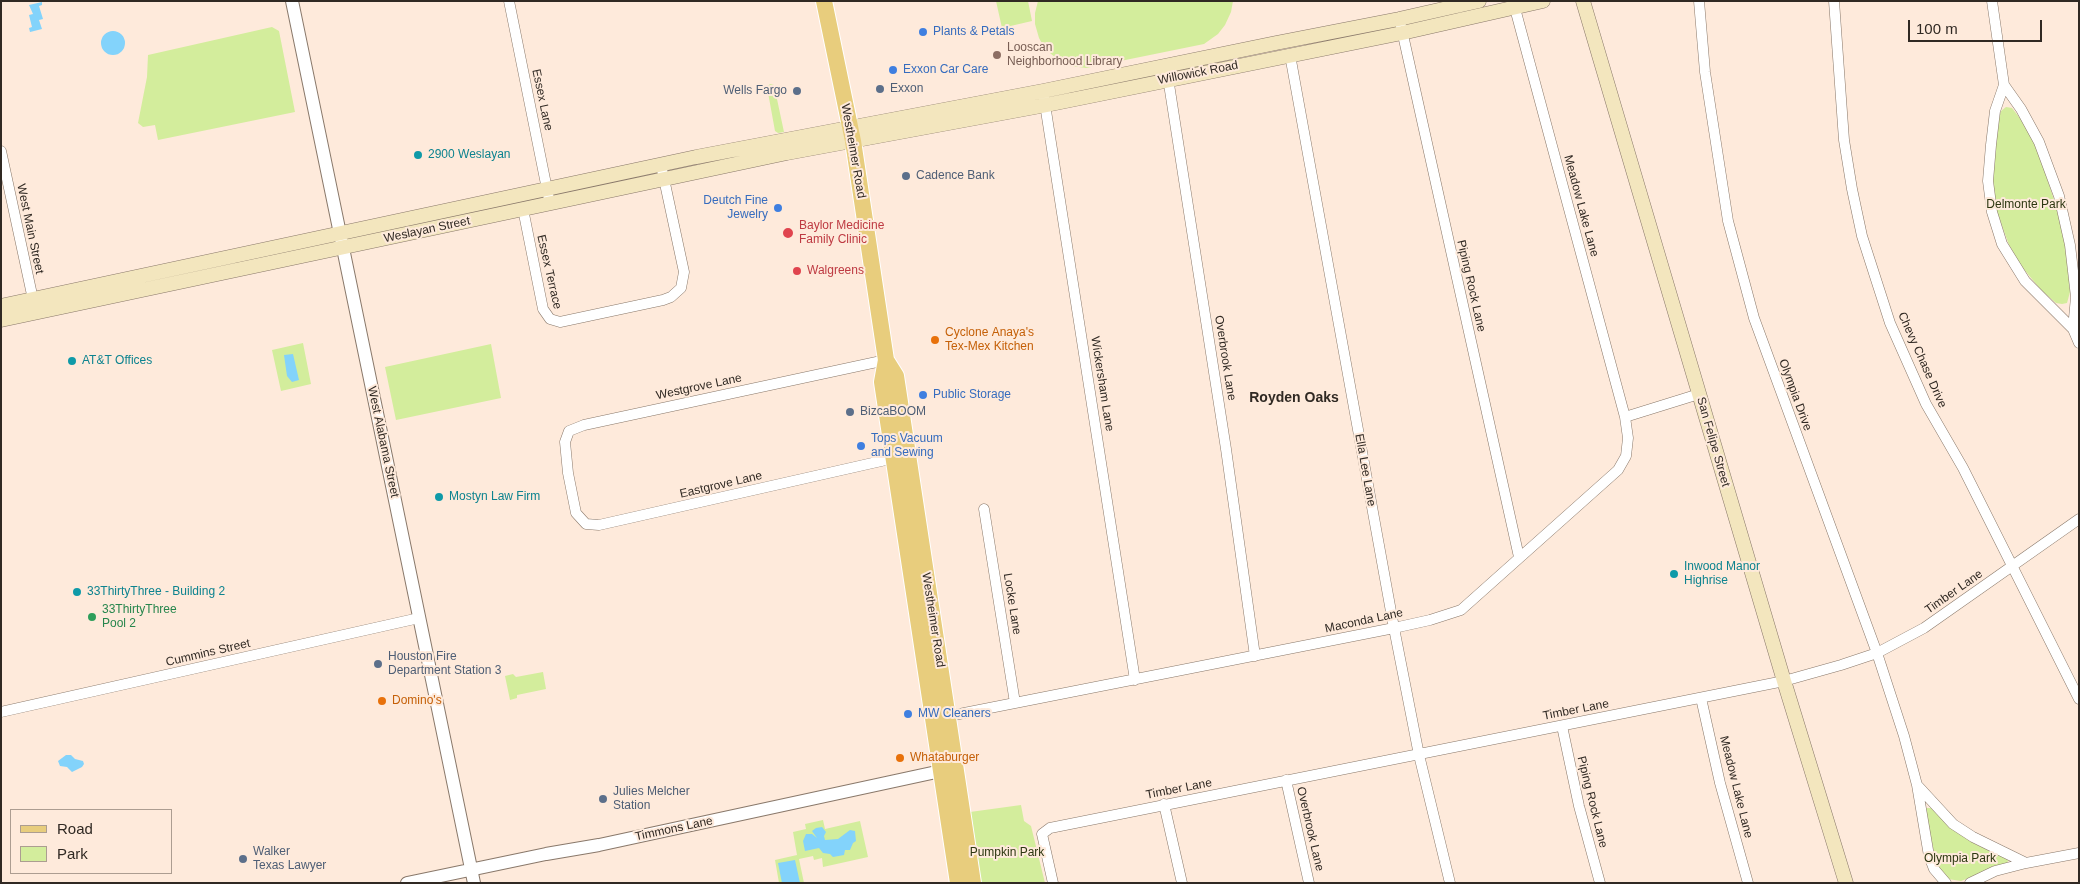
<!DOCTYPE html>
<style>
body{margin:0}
#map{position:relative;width:2080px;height:884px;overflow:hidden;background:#feeadb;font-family:Helvetica,sans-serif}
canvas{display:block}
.frame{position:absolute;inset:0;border:2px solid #302923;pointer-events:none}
.legend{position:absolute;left:10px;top:809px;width:162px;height:65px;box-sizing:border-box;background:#feeadb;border:1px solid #ac9d91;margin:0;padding:6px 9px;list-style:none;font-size:15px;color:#302923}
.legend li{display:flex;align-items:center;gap:10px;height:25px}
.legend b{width:25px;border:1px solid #ac9d91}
.scale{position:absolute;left:1908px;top:20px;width:134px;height:22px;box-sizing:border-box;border:2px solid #302923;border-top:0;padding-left:6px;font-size:15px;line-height:18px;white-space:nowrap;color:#302923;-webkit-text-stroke:4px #feeadb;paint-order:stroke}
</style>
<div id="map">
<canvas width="2080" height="884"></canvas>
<div class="frame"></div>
<ul class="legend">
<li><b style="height:6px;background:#e8cd7d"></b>Road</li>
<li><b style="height:14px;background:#d3ed9c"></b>Park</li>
</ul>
<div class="scale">100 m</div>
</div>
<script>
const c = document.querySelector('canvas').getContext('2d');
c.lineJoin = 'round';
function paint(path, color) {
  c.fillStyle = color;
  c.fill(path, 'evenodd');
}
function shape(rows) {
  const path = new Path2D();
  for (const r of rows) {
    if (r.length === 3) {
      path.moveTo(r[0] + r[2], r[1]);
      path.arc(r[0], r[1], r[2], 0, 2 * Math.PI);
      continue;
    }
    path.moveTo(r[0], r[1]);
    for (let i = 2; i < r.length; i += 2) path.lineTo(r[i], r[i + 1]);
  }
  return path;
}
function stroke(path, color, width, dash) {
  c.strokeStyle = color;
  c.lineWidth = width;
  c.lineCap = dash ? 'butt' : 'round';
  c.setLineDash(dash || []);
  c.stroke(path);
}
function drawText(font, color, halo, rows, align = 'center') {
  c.font = font + ' Helvetica,sans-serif';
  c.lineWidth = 4;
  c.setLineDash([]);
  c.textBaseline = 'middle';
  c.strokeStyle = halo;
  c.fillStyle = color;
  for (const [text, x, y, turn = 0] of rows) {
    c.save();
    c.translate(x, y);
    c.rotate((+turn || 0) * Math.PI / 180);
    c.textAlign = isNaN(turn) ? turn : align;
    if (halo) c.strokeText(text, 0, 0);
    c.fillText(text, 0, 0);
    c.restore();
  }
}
paint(shape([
 [996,1,1028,1,1032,21,1002,28],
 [1038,1,1233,1,1231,12,1225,25,1218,34,1204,44,1086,68,1071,66,1061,62,1045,49,1039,38,1035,24,1035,13],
 [272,27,279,31,295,112,158,140,155,125,143,127,138,123,147,77,148,55],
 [770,84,774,85,784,132,778,133,775,131,767,87],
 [2006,107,2012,108,2026,126,2039,154,2060,218,2067,256,2070,292,2067,303,2062,304,2056,303,2041,290,2022,267,2009,245,1997,212,1992,182,1997,125,2001,111],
 [303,343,311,384,281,391,272,350],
 [491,344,501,398,396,420,385,367],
 [543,672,546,689,517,695,517,698,510,700,505,676,513,674,516,677],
 [1021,805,1024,821,1031,826,1045,883,981,883,970,812],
 [1927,808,1931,808,1954,830,1975,844,2007,858,2009,859,2007,863,1961,881,1948,879,1940,869,1935,857,1925,810],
 [823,820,825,829,860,821,868,857,823,867,822,858,814,860,813,856,799,859,804,883,779,883,775,860,797,855,793,832,806,829,805,824]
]), '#d3ed9c');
paint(shape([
 [42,2,42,5,39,6,43,19,39,20,42,29,30,32,29,28,32,27,29,15,33,14,29,5],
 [113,43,12],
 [293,354,299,380,292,382,287,376,284,355],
 [66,755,71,755,75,759,83,761,84,764,82,767,72,772,67,767,60,766,58,761],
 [822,827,826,832,824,836,825,840,838,839,850,830,855,831,856,841,853,843,850,850,845,850,844,855,833,857,830,854,823,853,819,848,805,851,803,841,806,834,812,834,817,838,812,831,816,828],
 [795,860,800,883,782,883,778,863]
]), '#83d3fb');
const minor = shape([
 [509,1,550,204],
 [1699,1,1705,72,1728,221,1754,318,1877,653,1904,736,1917,785,1953,824,1973,837,2026,863,2079,853],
 [1834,1,1844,140,1852,189,1862,236,1890,323,1926,404,1963,468,2079,699],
 [1992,1,2004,85,1995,111,1991,145,1988,181,1992,212,2002,244,2025,281,2073,329,2079,343],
 [1401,26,1519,557],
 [1290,55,1394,628,1419,755,1450,883],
 [1166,65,1226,449,1255,656],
 [2004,85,2021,109,2039,142,2059,196,2070,245,2076,297,2073,329],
 [1044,98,1135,680],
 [1,151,34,304],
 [523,209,543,309,550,319,560,322,663,300,671,297,681,288,684,272,661,165],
 [886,360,584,425,569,431,565,442,568,473,576,513,586,524,599,525,899,457],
 [1625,417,1699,394],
 [984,509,1015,703],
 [1701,698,1720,783,1748,883],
 [1,712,419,618],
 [944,717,1394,628,1430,620,1461,610,1618,470,1626,456,1628,438,1625,417,1513,1],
 [1562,726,1579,806,1600,883],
 [1286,780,1309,883],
 [1917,785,1929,856,1934,869,1946,883],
 [1164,804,1182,883],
 [1053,883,1042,834,1050,828,1784,681,1841,665,1877,653,1924,628,2079,519],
 [1970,883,1995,871,2026,863]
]);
const tertiary = shape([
 [292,1,474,883],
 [407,883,546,854,599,845,941,771]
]);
const secondary = shape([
 [1583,1,1784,681,1846,883],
 [1,306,696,157,1043,91,1276,43,1399,19,1479,1],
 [1,320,787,153,1046,105,1402,33,1543,1]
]);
const primary = shape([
 [824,1,853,141,886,360,882,382,958,883],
 [886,360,896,376,973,883]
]);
stroke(minor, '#89786a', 11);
stroke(tertiary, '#89786a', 14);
stroke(secondary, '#89786a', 15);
stroke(primary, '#fff', 18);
stroke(minor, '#fff', 10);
stroke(tertiary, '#fff', 12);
stroke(secondary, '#f3e6be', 14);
stroke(primary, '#e8cd7d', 16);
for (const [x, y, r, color] of [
 [923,32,5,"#3f7fe0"],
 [997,55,5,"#8d6e63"],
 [893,70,5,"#3f7fe0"],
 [880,89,5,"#5c6f8a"],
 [797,91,5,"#5c6f8a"],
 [418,155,5,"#0f9aa8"],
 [906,176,5,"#5c6f8a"],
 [778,208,5,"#3f7fe0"],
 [788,233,6,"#e0444e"],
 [797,271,5,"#e0444e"],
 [935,340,5,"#e8710a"],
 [72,361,5,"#0f9aa8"],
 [923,395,5,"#3f7fe0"],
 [850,412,5,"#5c6f8a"],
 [861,446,5,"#3f7fe0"],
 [439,497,5,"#0f9aa8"],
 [1674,574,5,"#0f9aa8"],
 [77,592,5,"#0f9aa8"],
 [92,617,5,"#2e9e5b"],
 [378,664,5,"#5c6f8a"],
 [382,701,5,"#e8710a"],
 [908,714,5,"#3f7fe0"],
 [900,758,5,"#e8710a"],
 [603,799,5,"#5c6f8a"],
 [243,859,5,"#5c6f8a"]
]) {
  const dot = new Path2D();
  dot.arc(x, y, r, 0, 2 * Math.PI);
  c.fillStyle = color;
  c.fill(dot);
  stroke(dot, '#feeadb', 2);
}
drawText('12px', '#366cbe', '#feeadb', [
 ["Plants & Petals",933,32],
 ["Exxon Car Care",903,70],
 ["Deutch Fine",768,201,"right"],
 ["Jewelry",768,215,"right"],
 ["Public Storage",933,395],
 ["Tops Vacuum",871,439],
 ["and Sewing",871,453],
 ["MW Cleaners",918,714]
], 'left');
drawText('12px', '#785e54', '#feeadb', [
 ["Looscan",1007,48],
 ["Neighborhood Library",1007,62]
], 'left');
drawText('12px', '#302923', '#feeadb', [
 ["Willowick Road",1198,73,-11],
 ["Essex Lane",542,100,78],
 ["Westheimer Road",853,151,80],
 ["Meadow Lake Lane",1581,206,75],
 ["West Main Street",30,229,78],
 ["Weslayan Street",427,230,-12],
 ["Essex Terrace",549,272,77],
 ["Piping Rock Lane",1471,286,77],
 ["Overbrook Lane",1225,358,81],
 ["Chevy Chase Drive",1922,360,66],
 ["Wickersham Lane",1102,384,81],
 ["Westgrove Lane",699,387,-12],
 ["Olympia Drive",1795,395,70],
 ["West Alabama Street",383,442,78],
 ["San Felipe Street",1713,442,74],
 ["Ella Lee Lane",1365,470,80],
 ["Eastgrove Lane",721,485,-13],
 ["Timber Lane",1954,592,-35],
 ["Locke Lane",1012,604,81],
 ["Westheimer Road",933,620,81],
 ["Maconda Lane",1364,621,-12],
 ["Cummins Street",208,653,-13],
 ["Timber Lane",1576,710,-11],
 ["Meadow Lake Lane",1736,787,76],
 ["Timber Lane",1179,789,-11],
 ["Piping Rock Lane",1592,802,76],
 ["Timmons Lane",674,829,-12],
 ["Overbrook Lane",1310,829,77]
]);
drawText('12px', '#4e5e75', '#feeadb', [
 ["Exxon",890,89],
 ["Wells Fargo",787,91,"right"],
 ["Cadence Bank",916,176],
 ["BizcaBOOM",860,412],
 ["Houston Fire",388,657],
 ["Department Station 3",388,671],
 ["Julies Melcher",613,792],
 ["Station",613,806],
 ["Walker",253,852],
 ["Texas Lawyer",253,866]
], 'left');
drawText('12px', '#0d838f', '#feeadb', [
 ["2900 Weslayan",428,155],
 ["AT&T Offices",82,361],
 ["Mostyn Law Firm",449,497],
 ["Inwood Manor",1684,567],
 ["Highrise",1684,581],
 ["33ThirtyThree - Building 2",87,592]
], 'left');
drawText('12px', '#2d3711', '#feeadb', [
 ["Delmonte Park",2026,205],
 ["Pumpkin Park",1007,853],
 ["Olympia Park",1960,859]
]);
drawText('12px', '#be3a42', '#feeadb', [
 ["Baylor Medicine",799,226],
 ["Family Clinic",799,240],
 ["Walgreens",807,271]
], 'left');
drawText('12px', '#c56008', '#feeadb', [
 ["Cyclone Anaya's",945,333],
 ["Tex-Mex Kitchen",945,347],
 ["Domino's",392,701],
 ["Whataburger",910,758]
], 'left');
drawText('12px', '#27864d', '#feeadb', [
 ["33ThirtyThree",102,610],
 ["Pool 2",102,624]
], 'left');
drawText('bold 14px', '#302923', '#feeadb', [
 ["Royden Oaks",1294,398]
]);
</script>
